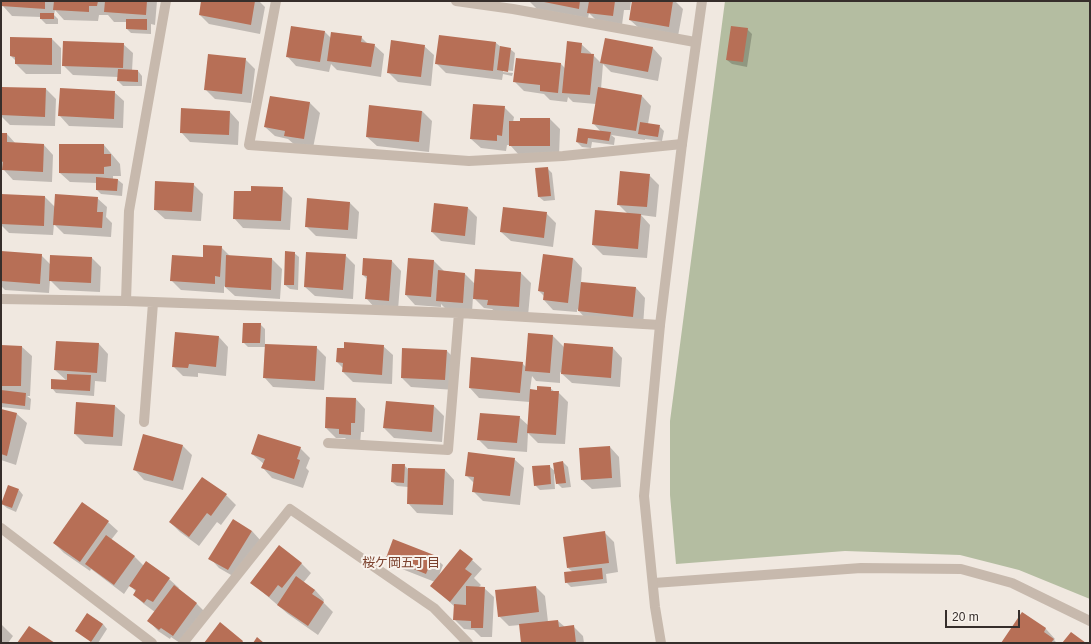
<!DOCTYPE html>
<meta charset="utf-8">
<style>
body{margin:0}
#map{position:relative;width:1091px;height:644px;overflow:hidden;background:#f0e8e0;font-family:Arial,sans-serif}
canvas{display:block}
.frame{position:absolute;inset:0;border:2px solid #362e2b;pointer-events:none}
.scale{position:absolute;left:945px;top:610px;width:75px;height:18px;box-sizing:border-box;border:2px solid #362e2b;border-top:0;padding-left:5px;font-size:12px;line-height:14px;white-space:nowrap;color:#362e2b;-webkit-text-stroke:3px #f8f2ec;paint-order:stroke}
</style>
<div id="map">
<canvas width="1091" height="644"></canvas>
<div class="frame"></div>
<div class="scale">20 m</div>
</div>
<script>
const c = document.querySelector('canvas').getContext('2d');
c.lineJoin = 'round';
function paint(path, color) {
  c.fillStyle = color;
  c.fill(path, 'evenodd');
}
function shape(rows) {
  const path = new Path2D();
  for (const r of rows) {
    path.moveTo(r[0], r[1]);
    for (let i = 2; i < r.length; i += 2) path.lineTo(r[i], r[i + 1]);
  }
  return path;
}
function stroke(path, color, width, dash) {
  c.strokeStyle = color;
  c.lineWidth = width;
  c.lineCap = dash ? 'butt' : 'round';
  c.setLineDash(dash || []);
  c.stroke(path);
}
function drawText(font, color, halo, rows, align = 'center') {
  c.font = font + ' Arial,"Noto Sans JP",sans-serif';
  c.lineWidth = 4;
  c.setLineDash([]);
  c.textBaseline = 'middle';
  c.strokeStyle = halo;
  c.fillStyle = color;
  for (const [text, x, y, turn = 0] of rows) {
    c.save();
    c.translate(x, y);
    c.rotate((+turn || 0) * Math.PI / 180);
    c.textAlign = isNaN(turn) ? turn : align;
    if (halo) c.strokeText(text, 0, 0);
    c.fillText(text, 0, 0);
    c.restore();
  }
}
paint(shape([
 [725,1,1090,1,1090,599,1019,570,960,555,845,551,676,564,670,495,670,421]
]), '#b4bda1');
paint(shape([
 [3,1,157,1,155,25,151,24,151,34,131,33,127,29,127,22,114,22,108,15,99,15,98,21,64,20,55,10,54,15,58,19,58,24,46,24,41,19,41,17,12,16,3,6],
 [202,1,259,1,265,7,260,34,209,24,200,15],
 [529,1,631,1,630,10,624,10,622,25,598,22,589,13,588,18,537,9],
 [633,1,675,1,683,9,678,36,640,29,630,20],
 [292,27,325,32,331,38,361,37,368,44,374,45,384,54,381,77,337,70,331,64,329,72,296,66,287,56],
 [747,29,752,34,747,67,732,64,727,60],
 [52,39,61,48,61,74,26,74,16,64,16,61,11,56],
 [496,43,501,47,510,49,515,53,513,71,503,70,503,72,513,73,512,76,503,74,502,80,446,73,436,63],
 [123,44,133,53,132,71,138,71,142,76,142,86,123,86,118,81,118,77,73,75,62,64],
 [581,44,591,53,591,55,593,55,601,63,653,48,662,58,658,81,611,72,603,64,601,89,642,96,651,106,648,124,659,126,664,131,662,141,645,139,645,140,611,135,615,138,614,145,592,142,591,148,582,147,577,142,601,132,593,123,596,104,573,102,568,97,567,102,550,100,544,94,524,91,514,81,561,64,566,69],
 [424,46,434,55,431,86,398,82,388,72],
 [245,59,255,69,251,103,215,99,205,89],
 [1,88,46,89,56,99,55,126,10,125,1,116],
 [114,92,124,101,123,128,69,126,60,116],
 [270,97,310,103,320,113,313,148,295,145,288,139,275,136,265,127],
 [370,106,422,111,432,121,429,152,377,146,367,137],
 [504,107,514,117,513,122,550,119,560,129,559,156,519,155,510,145,507,145,506,151,481,148,471,139],
 [230,112,239,122,238,145,190,142,181,132],
 [1,134,7,134,16,144,44,145,53,155,52,182,13,180,4,170,1,170],
 [104,145,120,164,121,176,113,176,113,179,118,180,123,184,122,196,101,194,97,190,97,183,70,182,60,173],
 [547,168,552,173,555,200,544,201,539,197],
 [649,175,659,185,656,217,641,215,650,225,647,258,603,255,593,245,628,214,618,204],
 [193,184,203,194,201,221,165,219,155,210],
 [282,188,292,198,290,230,243,228,234,218,252,192],
 [1,195,45,197,56,208,97,198,107,207,106,217,112,223,111,237,64,234,54,224,53,235,9,233,1,225],
 [350,203,359,212,357,239,316,236,306,226],
 [468,208,477,217,475,245,441,241,432,232],
 [546,213,556,223,553,247,511,241,501,232],
 [221,247,231,257,272,259,282,269,280,299,235,296,224,286,224,293,181,290,172,281],
 [1,252,41,255,51,265,92,258,101,267,100,292,60,290,50,280,49,293,5,290,1,286],
 [294,253,299,257,298,290,290,289,285,285],
 [345,255,355,265,353,299,315,296,305,287],
 [573,258,582,268,581,283,636,288,645,298,643,326,588,321,577,309,577,312,553,310,544,300,544,296,539,291],
 [409,259,434,261,444,271,465,274,475,284,476,270,521,273,531,283,528,316,498,314,492,309,484,308,473,297,472,312,447,310,441,304,441,307,415,305,406,295],
 [392,261,401,271,398,310,375,308,366,298,367,279,363,275],
 [260,324,265,329,265,345,316,347,326,357,324,390,273,387,264,377,265,347,248,347,243,342],
 [553,336,564,347,613,348,622,358,620,387,572,383,560,372,560,383,536,381,532,376,530,390,538,391,550,388,555,392,558,392,568,402,565,444,538,443,528,433,527,452,488,449,478,439,519,417,529,426,530,402,479,398,470,388,522,363,527,368],
 [219,337,228,347,226,376,198,373,198,377,183,376,173,366],
 [99,344,108,354,106,382,95,381,94,396,56,393,52,388,67,381,55,370],
 [1,346,22,347,32,356,30,396,27,396,31,399,30,410,1,407],
 [383,346,393,355,392,384,353,382,343,372,343,368,337,362,344,349],
 [447,351,456,360,455,390,411,387,402,378],
 [327,398,356,399,365,409,364,432,361,432,360,444,350,443,345,438,336,438,326,428],
 [77,403,115,406,125,415,122,446,85,444,75,434],
 [434,406,444,416,442,442,394,438,384,428],
 [1,410,17,414,27,423,16,465,1,460],
 [183,446,192,455,183,490,144,480,135,470],
 [610,447,619,457,621,487,592,489,582,480],
 [300,448,310,458,306,468,309,471,303,488,272,478,263,468,264,464,252,454],
 [514,459,524,468,520,505,483,501,473,491,474,483,466,475],
 [563,462,568,467,571,487,562,488,557,483,556,473,554,474,555,489,540,490,535,485,549,466,556,472],
 [404,465,409,470,445,470,454,480,453,515,417,513,408,503,408,487,397,486,392,482],
 [19,490,23,495,16,512,7,508,2,504],
 [226,495,236,505,221,525,217,522,199,546,180,532,170,522],
 [108,522,118,531,111,540,134,556,144,566,169,579,179,588,178,589,197,604,206,613,180,643,171,637,170,639,158,631,149,621,155,612,144,604,134,595,136,592,130,585,124,594,91,569,90,571,64,553,54,543],
 [252,531,261,541,238,579,219,568,210,558],
 [604,532,614,542,618,572,606,574,607,583,571,587,566,582,573,572,568,568],
 [433,556,443,565,438,578,472,560,482,569,474,578,481,585,478,588,484,588,494,597,492,637,481,637,474,630,464,629,454,619,455,607,432,586,435,582,397,567,387,557],
 [301,563,311,573,303,583,315,590,324,600,323,602,333,612,318,635,288,614,252,583],
 [536,587,545,596,548,622,558,621,565,627,573,626,583,636,584,643,522,643,520,625,509,626,499,616],
 [1023,613,1046,629,1055,639,1054,640,1057,643,1002,643],
 [87,614,103,624,107,629,98,643,93,643,76,630],
 [1,624,13,636,8,643,1,643]
]), '#0003');
paint(shape([
 [2,1,45,1,45,9,1,6],
 [54,1,98,1,97,6,89,6,89,12,53,10],
 [105,1,147,1,146,15,104,12],
 [201,1,255,1,251,25,199,15],
 [539,1,580,1,579,9],
 [589,1,615,1,613,16,587,13],
 [632,1,673,1,669,27,629,20],
 [40,13,54,13,54,19,40,19],
 [126,19,147,19,147,30,126,29],
 [291,26,325,31,320,62,286,57],
 [731,26,748,28,743,62,726,60],
 [331,32,362,36,361,42,375,44,371,67,327,61],
 [439,35,496,42,493,71,435,64],
 [10,37,52,38,52,65,15,64,15,57,10,56],
 [605,38,653,47,648,72,600,63],
 [391,40,425,45,421,77,387,73],
 [63,41,124,43,123,68,62,66],
 [567,41,582,43,581,53,594,54,590,95,562,93],
 [500,46,511,48,508,72,497,70],
 [208,54,246,58,242,94,204,90],
 [516,58,561,63,558,93,540,91,540,85,513,82],
 [118,69,138,70,138,82,117,81],
 [1,87,46,88,45,117,1,115],
 [598,87,642,95,636,131,592,124],
 [60,88,115,91,114,119,58,116],
 [270,96,310,102,304,139,284,136,285,131,264,127],
 [473,104,505,106,502,136,497,135,497,141,470,139],
 [369,105,422,111,419,142,366,137],
 [181,108,230,111,229,135,180,133],
 [520,118,550,118,550,146,509,146,509,121,520,121],
 [640,122,660,125,658,137,638,134],
 [578,128,611,132,609,141,588,138,587,144,576,142],
 [1,133,7,133,7,142,44,144,43,172,2,170,3,162,1,161],
 [59,144,104,144,104,154,111,154,111,166,104,167,104,174,59,173],
 [548,167,551,196,538,197,535,168],
 [620,171,650,174,647,207,617,205],
 [96,177,118,179,117,191,96,190],
 [155,181,194,183,192,212,154,210],
 [251,186,283,187,281,221,233,219,234,191,251,191],
 [1,194,45,196,44,226,1,224],
 [55,194,98,197,97,212,103,212,102,228,53,225],
 [307,198,350,202,348,230,305,227],
 [434,203,468,207,465,236,431,232],
 [503,207,547,212,544,238,500,232],
 [595,210,641,214,638,249,592,245],
 [203,245,222,246,220,277,215,276,215,284,170,281,172,255,203,257],
 [1,251,42,254,40,284,1,281],
 [285,251,295,252,294,285,284,285],
 [306,252,346,254,343,290,304,287],
 [543,254,573,258,568,303,543,300,544,292,538,291],
 [50,255,92,257,91,283,49,281],
 [226,255,272,258,271,290,225,287],
 [363,258,392,260,389,301,365,299,367,276,362,275],
 [408,258,434,260,431,297,405,295],
 [475,269,521,272,519,307,487,305,488,300,473,299],
 [438,270,465,273,463,303,436,301],
 [581,282,636,287,633,317,578,311],
 [243,323,261,323,260,343,242,343],
 [175,332,219,336,216,367,189,364,188,368,172,367],
 [528,333,553,335,550,373,525,371],
 [56,341,99,343,97,373,54,370],
 [344,342,384,345,382,375,342,372,343,363,336,362,337,348,344,348],
 [564,343,613,347,611,378,561,374],
 [265,344,317,346,315,381,263,378],
 [1,345,22,346,21,386,1,386],
 [402,348,447,350,445,380,401,378],
 [471,357,523,362,520,393,469,388],
 [67,374,91,375,90,391,51,389,51,379,67,380],
 [537,386,551,387,551,391,559,391,556,435,527,433,530,389,537,390],
 [1,390,26,393,25,406,1,403],
 [326,397,356,398,355,423,351,423,351,435,339,434,339,429,325,428],
 [386,401,434,405,432,432,383,428],
 [76,402,115,405,113,437,74,434],
 [1,409,17,413,7,456,1,454],
 [480,413,520,416,517,443,477,440],
 [143,434,183,445,173,481,133,470],
 [258,434,301,447,297,459,300,460,294,479,261,468,265,459,251,454],
 [610,446,612,478,581,480,579,448],
 [468,452,515,458,510,496,472,492,474,477,465,476],
 [563,461,566,483,556,484,553,463],
 [392,464,405,464,404,483,391,482],
 [550,465,551,484,534,486,532,466],
 [408,468,445,469,443,505,407,504],
 [202,477,227,494,211,516,207,513,189,537,169,522],
 [8,485,19,489,12,508,1,504],
 [82,502,109,521,80,562,53,543],
 [233,519,252,531,228,570,208,559],
 [605,531,609,563,567,568,563,537],
 [106,535,135,556,114,585,85,564],
 [393,539,434,555,426,574,386,558],
 [279,545,302,563,282,588,278,585,269,597,250,583],
 [460,549,473,559,465,569,472,574,450,602,430,586],
 [146,561,170,578,153,602,147,599,144,603,133,595,136,590,129,586],
 [602,568,603,579,565,583,564,572],
 [296,576,315,590,312,594,324,602,308,626,277,605],
 [174,585,197,603,173,636,161,628,159,630,147,621],
 [466,586,485,587,483,628,471,628,471,621,453,620,454,604,466,605],
 [536,586,539,612,498,617,495,590],
 [1022,612,1046,628,1044,632,1054,639,1051,643,1001,643],
 [87,613,103,624,91,642,75,631],
 [558,620,559,627,574,625,576,643,521,643,519,624],
 [220,622,243,641,242,643,204,643],
 [29,626,55,643,17,643],
 [1071,632,1086,643,1062,643],
 [257,637,264,643,253,643]
]), '#b76f56');
stroke(shape([
 [276,1,249,145,469,161,563,156,682,144],
 [456,1,513,9,695,42],
 [1,299,126,301,459,313,660,325],
 [126,301,129,211,166,1],
 [144,422,153,303],
 [328,443,448,450,459,313],
 [1,528,152,643],
 [654,583,861,568,961,569,1012,583,1090,621],
 [183,643,290,509,434,608,468,643]
]), '#c7b9ad', 10);
stroke(shape([
 [661,643,655,607,644,496,660,325,682,144,702,1]
]), '#c7b9ad', 10);
drawText('13px', '#7b412d', '#f8f2ec', [
 ["桜ケ岡五丁目",401,563]
]);
</script>
